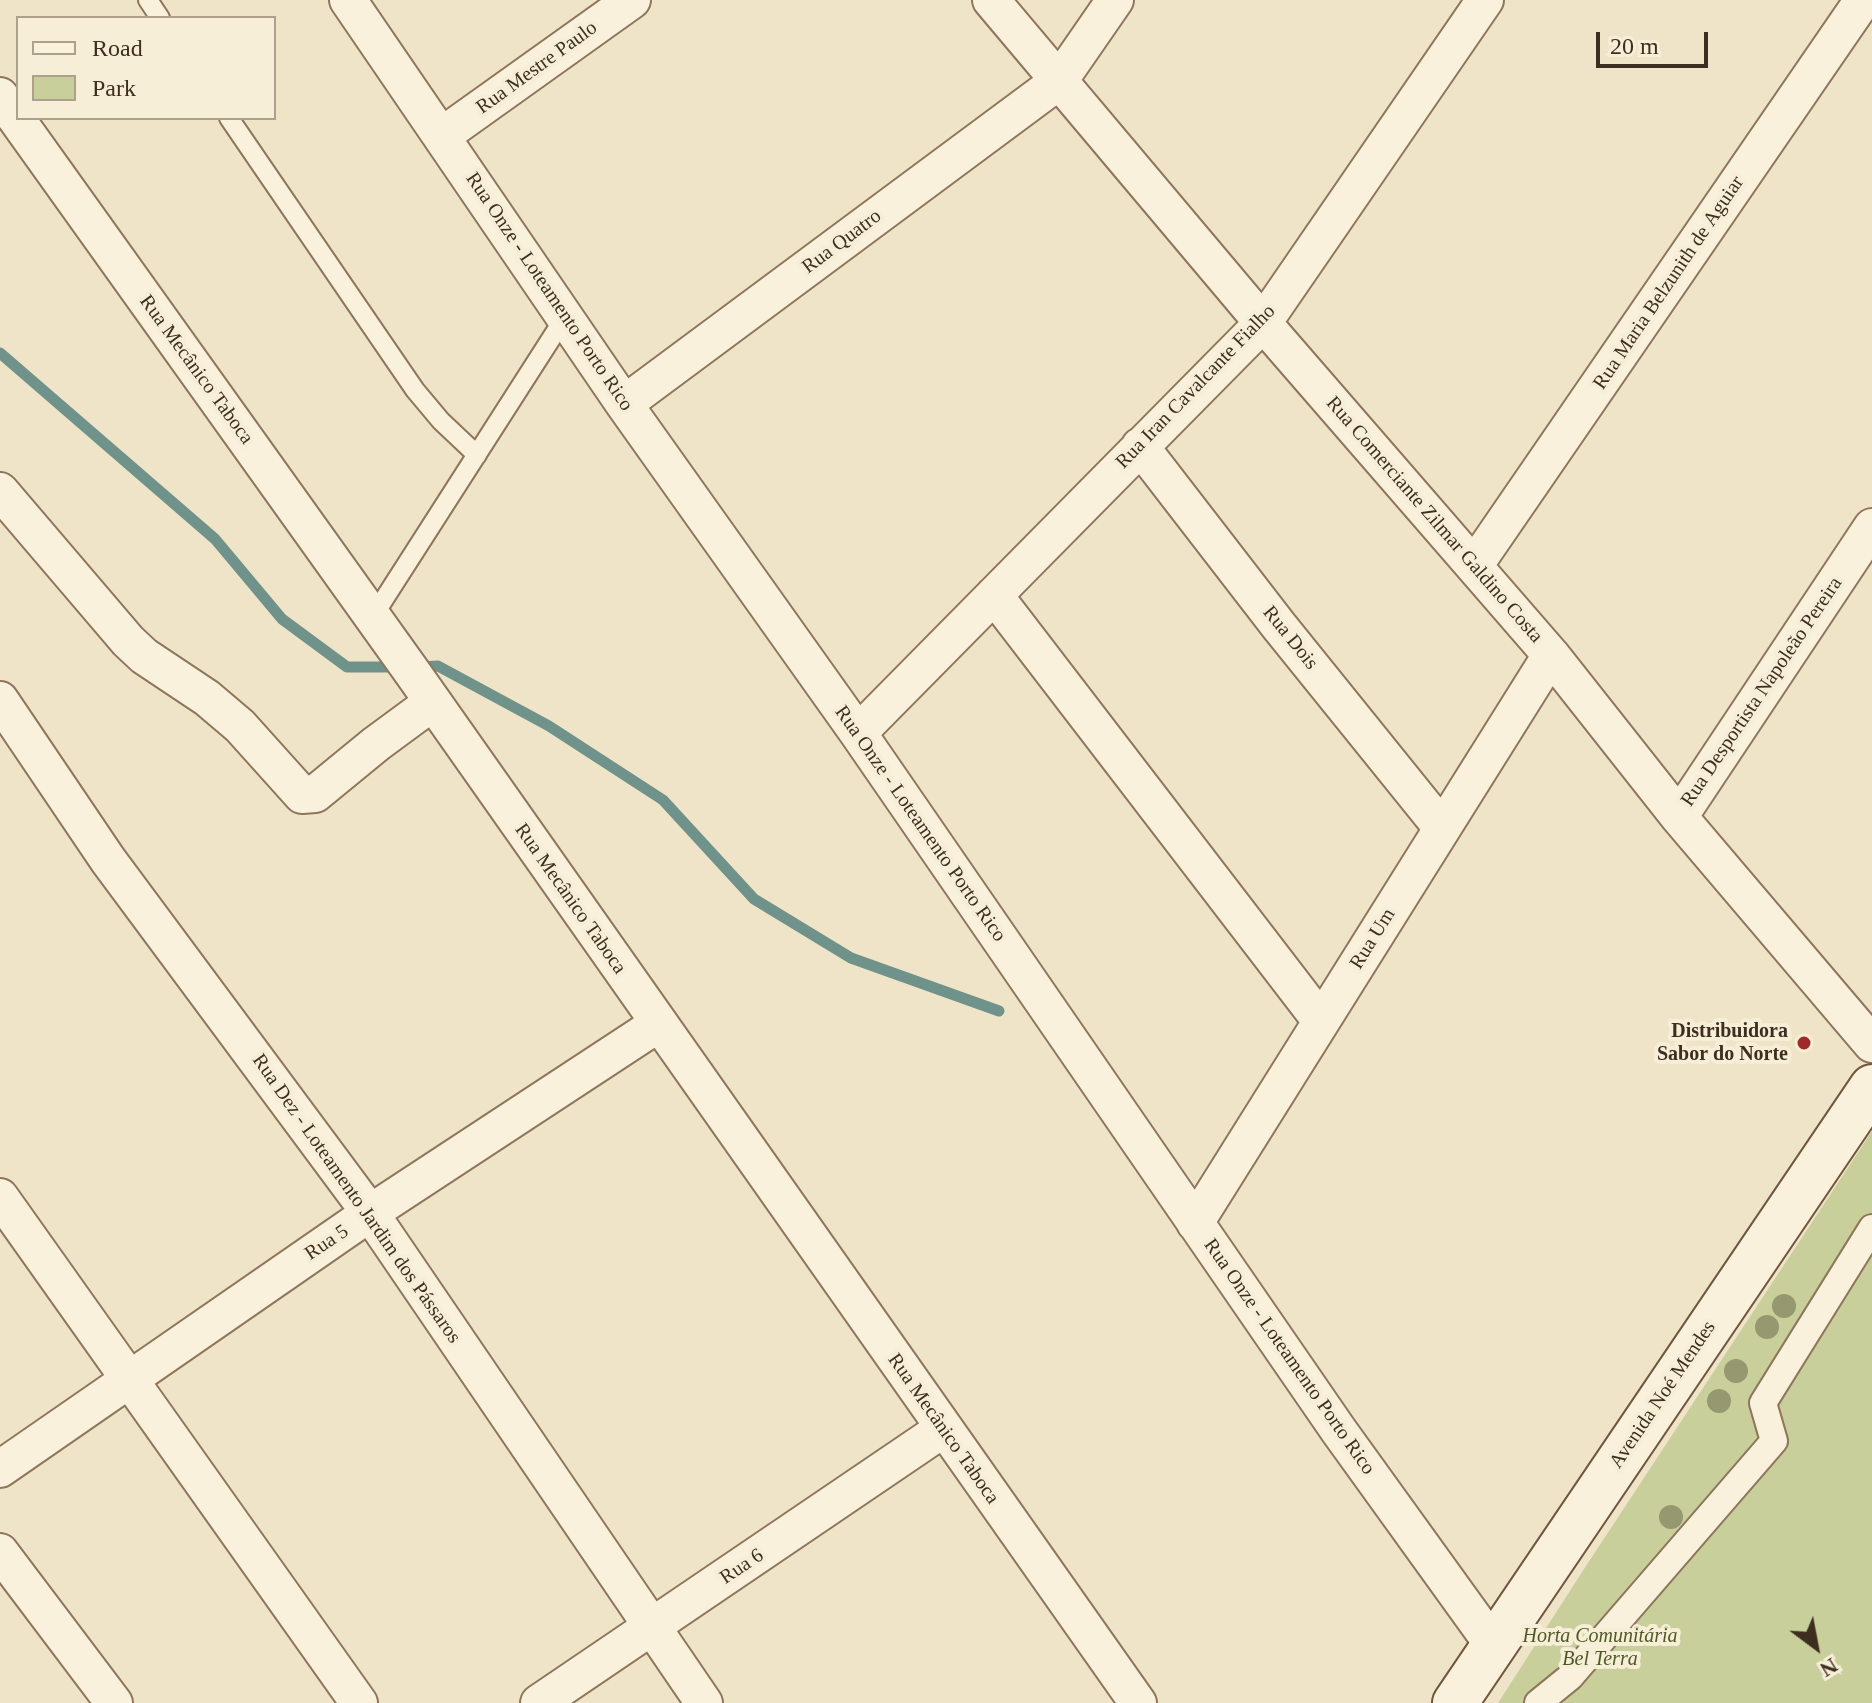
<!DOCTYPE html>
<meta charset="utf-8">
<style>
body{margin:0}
#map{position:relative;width:1872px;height:1703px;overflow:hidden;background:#f0e4c8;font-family:"Times New Roman",serif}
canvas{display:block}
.legend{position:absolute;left:16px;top:16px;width:260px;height:104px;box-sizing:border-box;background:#f7eed8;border:2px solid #ada18e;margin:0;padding:10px 14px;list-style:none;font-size:24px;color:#3d2e20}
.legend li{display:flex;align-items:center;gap:16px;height:40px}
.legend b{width:40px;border:2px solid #ada18e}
.north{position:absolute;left:1776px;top:1607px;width:80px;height:80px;-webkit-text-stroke:6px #f7eed8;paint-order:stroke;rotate:148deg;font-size:22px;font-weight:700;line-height:32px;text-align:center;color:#3d2e20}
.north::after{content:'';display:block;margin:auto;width:28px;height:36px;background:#3d2e20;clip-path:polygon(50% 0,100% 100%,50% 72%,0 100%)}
.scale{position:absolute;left:1596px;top:32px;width:112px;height:36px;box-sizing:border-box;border:4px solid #3d2e20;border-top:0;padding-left:10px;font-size:24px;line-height:28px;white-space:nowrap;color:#3d2e20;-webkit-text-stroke:6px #f7eed8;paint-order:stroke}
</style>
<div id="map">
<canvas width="1872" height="1703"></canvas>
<ul class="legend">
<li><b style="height:10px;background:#faf1dc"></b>Road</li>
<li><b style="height:22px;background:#c9cf9b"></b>Park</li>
</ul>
<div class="north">N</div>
<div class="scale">20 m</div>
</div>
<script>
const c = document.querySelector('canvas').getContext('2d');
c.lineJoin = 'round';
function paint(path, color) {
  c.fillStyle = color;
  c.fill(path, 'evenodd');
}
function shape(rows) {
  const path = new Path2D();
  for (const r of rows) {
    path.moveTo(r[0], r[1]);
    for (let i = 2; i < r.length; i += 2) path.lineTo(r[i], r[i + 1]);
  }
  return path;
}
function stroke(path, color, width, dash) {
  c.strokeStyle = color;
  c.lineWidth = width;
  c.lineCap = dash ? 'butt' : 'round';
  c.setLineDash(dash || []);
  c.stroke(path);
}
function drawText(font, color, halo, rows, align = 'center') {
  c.font = font + ' "Times New Roman",serif';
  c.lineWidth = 8;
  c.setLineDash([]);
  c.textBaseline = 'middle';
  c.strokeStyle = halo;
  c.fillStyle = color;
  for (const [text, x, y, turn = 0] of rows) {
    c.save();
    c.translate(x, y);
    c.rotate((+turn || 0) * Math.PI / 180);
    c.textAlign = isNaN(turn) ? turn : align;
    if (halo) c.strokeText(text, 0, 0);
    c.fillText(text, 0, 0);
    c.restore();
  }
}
paint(shape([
 [1872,1131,1872,1703,1498,1703,1584,1569]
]), '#c9cf9b');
stroke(shape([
 [0,353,215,539,282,619,347,667,400,667],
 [418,667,438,666,549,726,663,800,754,899,851,958,999,1011]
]), '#6f938a', 11);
const service = shape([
 [148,0,160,18],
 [229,118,415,390,441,421,477,455],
 [372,618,565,317]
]);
const pedestrian = shape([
 [1538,1703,1570,1677,1774,1441,1763,1403,1872,1228]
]);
const minor = shape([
 [348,0,624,404,858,733,1339,1431,1494,1646],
 [991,0,1263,323,1551,655,1679,817,1872,1044],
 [0,96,412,672,1138,1703],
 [443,135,632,0],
 [624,404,1059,81,1115,0],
 [1140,446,1279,626,1442,828],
 [0,491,128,641,144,656,207,698,240,726,302,795,315,794,376,744,433,702],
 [1474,566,1863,0],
 [994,595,1321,1021],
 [0,700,108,860,370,1213,704,1703],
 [858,733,1263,323,1485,0],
 [1679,817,1872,527],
 [0,1197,359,1703],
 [1195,1223,1551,655],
 [0,1469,370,1213,658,1024],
 [0,1552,114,1703],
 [539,1703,943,1429]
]);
const secondary = shape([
 [1455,1703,1872,1087]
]);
stroke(service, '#8d765c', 22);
stroke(pedestrian, '#8d765c', 30);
stroke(minor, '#8d765c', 40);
stroke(secondary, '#6f573f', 48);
stroke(service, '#faf1dc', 18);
stroke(pedestrian, '#faf1dc', 26);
stroke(minor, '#faf1dc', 36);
stroke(secondary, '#faf1dc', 44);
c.fillStyle = '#96986f';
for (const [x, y] of [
 [1784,1306],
 [1767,1327],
 [1736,1371],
 [1719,1401],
 [1671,1517]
]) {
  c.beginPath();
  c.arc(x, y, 12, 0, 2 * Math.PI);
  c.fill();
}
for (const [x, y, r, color] of [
 [1804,1043,8,"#9e2a2b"]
]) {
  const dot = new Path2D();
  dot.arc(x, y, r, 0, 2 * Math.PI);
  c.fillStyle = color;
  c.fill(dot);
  stroke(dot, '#f7eed8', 3);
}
drawText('20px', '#3d2e20', '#f7eed8', [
 ["Rua Mestre Paulo",537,68,-36],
 ["Rua Quatro",842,242,-37],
 ["Rua Maria Belzunith de Aguiar",1669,283,-56],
 ["Rua Onze - Loteamento Porto Rico",549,292,56],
 ["Rua Mecânico Taboca",196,370,54],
 ["Rua Iran Cavalcante Fialho",1196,387,-46],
 ["Rua Comerciante Zilmar Galdino Costa",1434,520,49],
 ["Rua Dois",1290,638,51],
 ["Rua Desportista Napoleão Pereira",1762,692,-56],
 ["Rua Onze - Loteamento Porto Rico",920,824,55],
 ["Rua Mecânico Taboca",570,899,55],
 ["Rua Um",1373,939,-58],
 ["Rua Dez - Loteamento Jardim dos Pássaros",356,1199,55],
 ["Rua 5",327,1243,-34],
 ["Rua Onze - Loteamento Porto Rico",1289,1357,55],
 ["Avenida Noé Mendes",1663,1395,-56],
 ["Rua Mecânico Taboca",943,1429,55],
 ["Rua 6",742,1567,-34]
]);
drawText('bold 20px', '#3d2e20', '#f7eed8', [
 ["Distribuidora",1788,1032],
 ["Sabor do Norte",1788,1055]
], 'right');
drawText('italic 20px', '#4d5a26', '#f7eed8', [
 ["Horta Comunitária",1600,1637],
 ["Bel Terra",1600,1660]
]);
</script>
